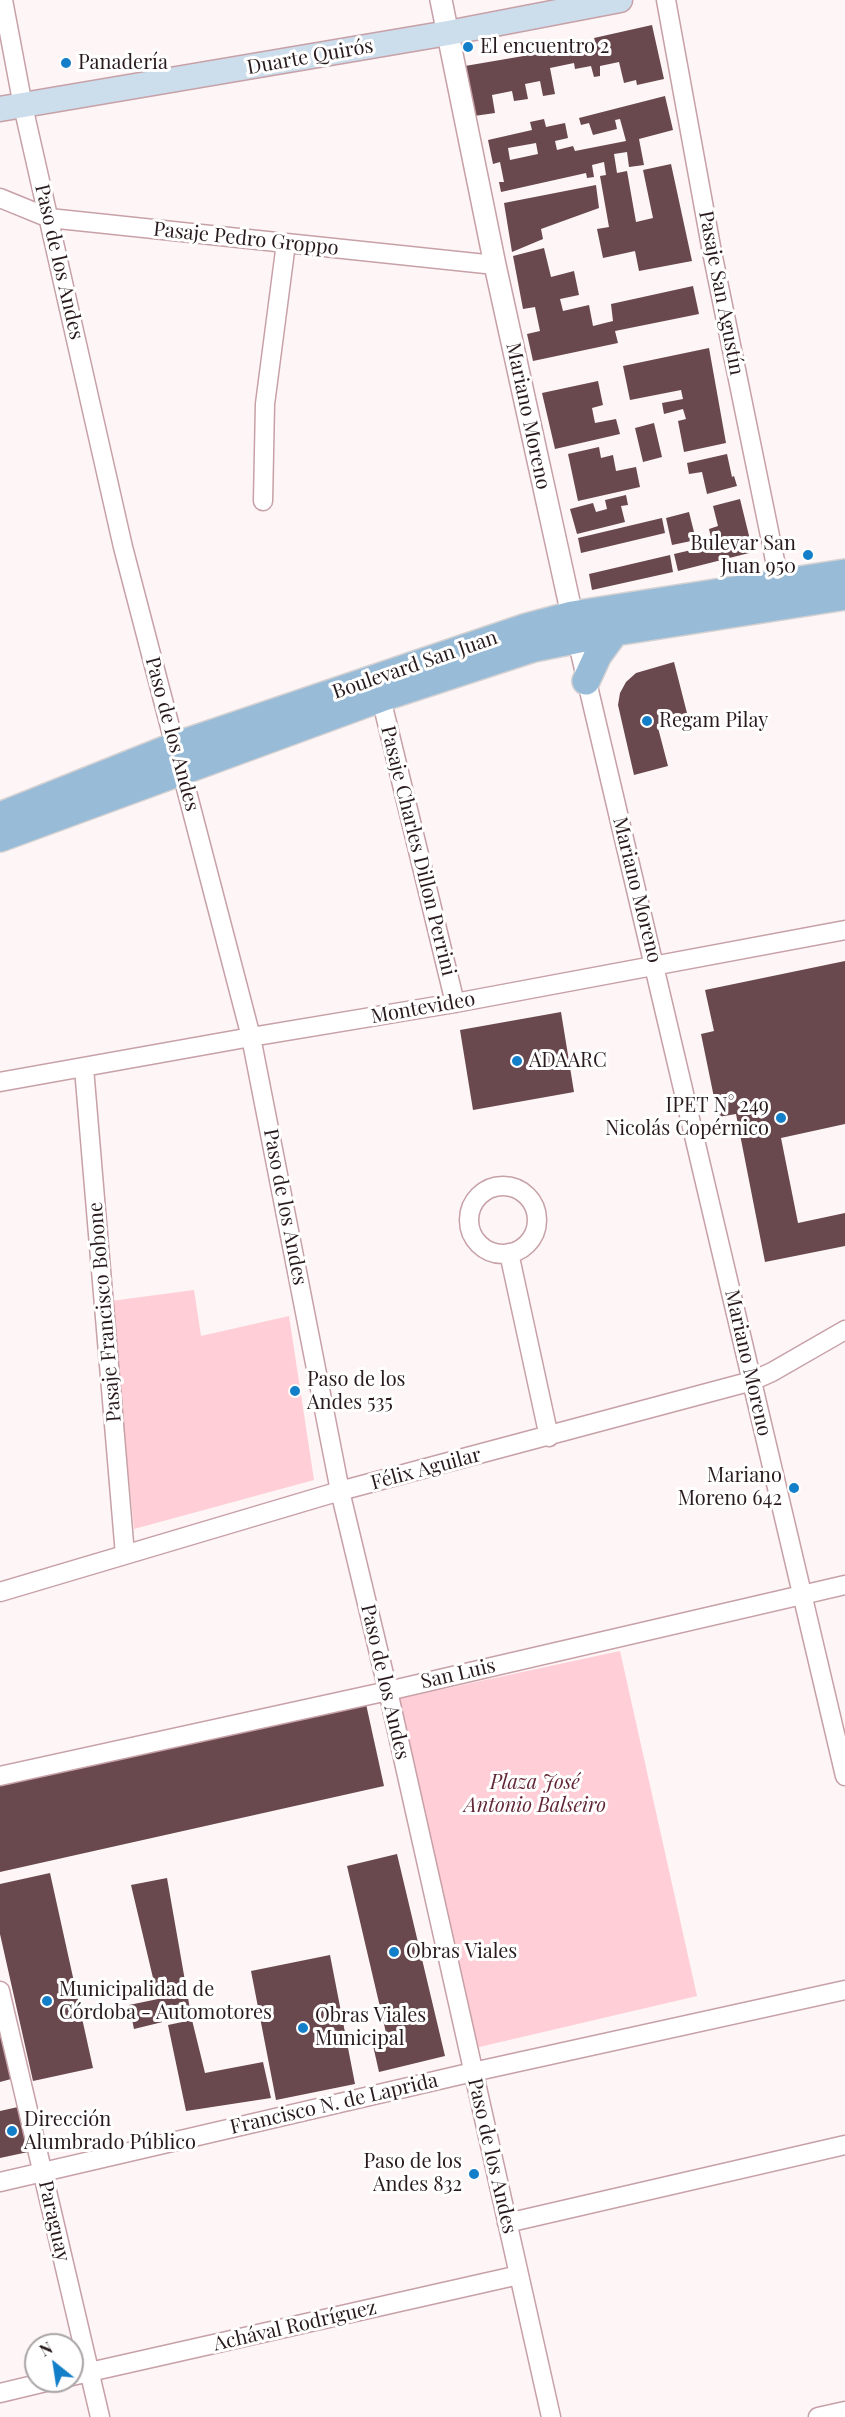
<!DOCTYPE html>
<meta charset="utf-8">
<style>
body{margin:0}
#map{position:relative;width:845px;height:2417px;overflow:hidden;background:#fdf5f6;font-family:"Playfair Display",serif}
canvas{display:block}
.north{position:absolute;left:24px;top:2333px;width:60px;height:60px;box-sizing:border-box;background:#fff;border:2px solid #a9a4a5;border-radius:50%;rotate:330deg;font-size:16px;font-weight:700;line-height:24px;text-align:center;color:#291b1d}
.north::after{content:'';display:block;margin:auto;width:21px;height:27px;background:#147fc9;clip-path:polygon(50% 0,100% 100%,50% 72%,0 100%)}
</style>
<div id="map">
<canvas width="845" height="2417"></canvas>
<div class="north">N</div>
</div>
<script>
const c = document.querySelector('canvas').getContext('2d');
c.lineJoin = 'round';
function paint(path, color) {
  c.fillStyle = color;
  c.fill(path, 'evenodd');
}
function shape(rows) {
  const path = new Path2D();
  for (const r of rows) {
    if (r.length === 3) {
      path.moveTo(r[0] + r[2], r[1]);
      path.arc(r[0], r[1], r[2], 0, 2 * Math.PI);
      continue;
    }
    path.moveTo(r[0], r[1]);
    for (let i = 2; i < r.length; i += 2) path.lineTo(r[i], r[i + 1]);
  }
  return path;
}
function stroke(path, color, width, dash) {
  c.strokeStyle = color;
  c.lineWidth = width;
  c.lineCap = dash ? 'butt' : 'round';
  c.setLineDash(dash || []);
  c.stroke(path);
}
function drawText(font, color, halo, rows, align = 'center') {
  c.font = font + ' "Playfair Display",serif';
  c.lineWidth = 6;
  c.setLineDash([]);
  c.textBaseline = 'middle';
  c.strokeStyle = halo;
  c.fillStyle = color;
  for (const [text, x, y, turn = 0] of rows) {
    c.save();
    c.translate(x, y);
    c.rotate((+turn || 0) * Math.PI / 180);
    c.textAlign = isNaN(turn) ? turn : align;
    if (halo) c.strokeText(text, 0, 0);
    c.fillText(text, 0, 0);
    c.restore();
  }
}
paint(shape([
 [194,1290,201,1336,289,1316,314,1480,134,1529,111,1301],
 [620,1651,697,1996,475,2048,397,1699]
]), '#ffced6');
paint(shape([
 [652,25,664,79,637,85,636,80,624,83,619,62,600,66,600,76,594,77,591,66,575,69,574,63,550,68,555,94,543,96,540,81,525,84,528,99,514,101,512,91,492,95,495,113,474,116,465,66,547,52,547,45,569,40,570,46,595,41,594,38],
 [665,96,673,130,639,139,644,165,629,167,627,152,614,154,617,173,627,171,636,222,653,218,643,170,671,164,692,261,639,271,635,251,603,258,597,229,609,227,600,176,606,175,604,162,592,165,594,177,587,178,586,173,501,192,499,182,504,182,500,162,493,164,488,140,532,130,530,122,544,119,546,127,565,123,568,138,555,141,557,150,573,146,575,151,626,141,620,119,615,120,617,129,593,135,589,123,581,125,579,118],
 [536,143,538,154,510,160,508,148],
 [596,185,599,208,541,229,543,239,512,252,504,203],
 [544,248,551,277,574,271,579,295,560,299,563,311,589,305,593,326,613,321,611,304,693,286,699,314,615,331,618,343,533,361,527,334,540,331,535,307,523,309,513,256],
 [709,348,726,443,684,452,678,421,686,419,683,409,664,414,662,403,683,399,681,390,630,400,623,366],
 [598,381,603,405,592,408,595,423,616,419,620,434,555,449,542,393],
 [654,423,662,457,643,462,635,428],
 [599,447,601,458,613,455,616,471,636,467,640,487,578,501,568,454],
 [727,454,732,477,734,476,737,486,707,494,702,472,689,474,687,463],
 [626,495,628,505,621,506,625,522,577,534,570,509,593,503,596,512,607,509,605,500],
 [740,499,753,552,678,571,674,554,713,545,709,529,718,526,713,506],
 [689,512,696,540,672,545,666,518],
 [662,518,665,533,581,553,578,538],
 [670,555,673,572,592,590,589,574],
 [674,662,688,717,657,724,668,766,634,775,618,705,620,693,626,682,636,673],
 [845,961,845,1124,781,1138,798,1223,845,1213,845,1246,765,1262,736,1114,718,1117,701,1034,714,1031,705,990],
 [561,1012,574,1092,473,1110,460,1030],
 [366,1704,384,1786,0,1872,0,1786],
 [397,1854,445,2056,379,2072,372,2041,387,2037,347,1866],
 [50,1873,93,2068,33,2081,0,1934,0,1884],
 [167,1878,191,2015,134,2029,129,2005,158,1999,131,1885],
 [330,1955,355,2084,276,2100,251,1971],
 [192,2020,205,2073,263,2062,271,2098,186,2111,168,2025],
 [0,2034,11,2079,0,2082],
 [18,2107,28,2152,0,2158,0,2111]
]), '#69484e');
const minor = shape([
 [3,0,23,106,123,547,251,1037,340,1491,388,1691,551,2417],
 [666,0,712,252,780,585],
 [0,198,49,218,495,265],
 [263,501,265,404,286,243],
 [575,631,845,1776],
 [381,698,455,1003],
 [84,1068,125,1555],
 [0,1082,251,1037,455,1003,845,930],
 [503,1220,34],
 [509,1253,549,1437],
 [0,1592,340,1491,752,1381,772,1372,845,1330],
 [0,1776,388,1691,845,1585],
 [0,1991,100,2417],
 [0,2182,473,2072,845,1990],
 [507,2223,845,2145],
 [72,2376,519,2275],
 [0,2393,50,2381],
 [818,2417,845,2411]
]);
const tertiary = shape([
 [441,0,495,265,572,615]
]);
const secondary = shape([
 [0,109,448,33,620,0]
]);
const primary = shape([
 [586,681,598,655,615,632],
 [0,816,175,746,527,627,572,615,845,573],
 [0,838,381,698,534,648,615,632,845,596]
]);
stroke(minor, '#c7a1a7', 21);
stroke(tertiary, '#c7a1a7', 24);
stroke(secondary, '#c7a1a7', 27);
stroke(primary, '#d4d1d2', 30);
stroke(minor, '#fff', 18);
stroke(tertiary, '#fff', 21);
stroke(secondary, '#ccddec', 24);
stroke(primary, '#98bbd8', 27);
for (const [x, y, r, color] of [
 [468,47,6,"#147fc9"],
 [66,63,6,"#147fc9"],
 [808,555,6,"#147fc9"],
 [647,721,6,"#147fc9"],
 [517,1061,6,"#147fc9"],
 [781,1118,6,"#147fc9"],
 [295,1391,6,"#147fc9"],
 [794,1488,6,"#147fc9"],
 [394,1952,6,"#147fc9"],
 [47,2001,6,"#147fc9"],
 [303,2028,6,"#147fc9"],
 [12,2131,6,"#147fc9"],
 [474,2174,6,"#147fc9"]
]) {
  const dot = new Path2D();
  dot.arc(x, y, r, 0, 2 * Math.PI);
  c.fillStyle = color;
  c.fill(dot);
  stroke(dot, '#fff', 2);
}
drawText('20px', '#291b1d', '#fff', [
 ["El encuentro 2",480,47],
 ["Panadería",78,63],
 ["Bulevar San",796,544,"right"],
 ["Juan 950",796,567,"right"],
 ["Regam Pilay",659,721],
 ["ADAARC",529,1061],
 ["IPET N° 249",769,1106,"right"],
 ["Nicolás Copérnico",769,1129,"right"],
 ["Paso de los",307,1380],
 ["Andes 535",307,1403],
 ["Mariano",782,1476,"right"],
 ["Moreno 642",782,1499,"right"],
 ["Obras Viales",406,1952],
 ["Municipalidad de",59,1990],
 ["Córdoba - Automotores",59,2013],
 ["Obras Viales",315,2016],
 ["Municipal",315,2039],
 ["Dirección",24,2120],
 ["Alumbrado Público",24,2143],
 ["Paso de los",462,2162,"right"],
 ["Andes 832",462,2185,"right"]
], 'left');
drawText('20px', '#291b1d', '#fff', [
 ["Duarte Quirós",310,57,-10],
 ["Pasaje Pedro Groppo",246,239,6],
 ["Paso de los Andes",59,262,77],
 ["Pasaje San Agustín",721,293,79],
 ["Mariano Moreno",528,416,78],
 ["Boulevard San Juan",415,665,-19],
 ["Paso de los Andes",172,734,75],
 ["Pasaje Charles Dillon Perrini",418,851,76],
 ["Mariano Moreno",637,890,76],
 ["Montevideo",423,1008,-10],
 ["Paso de los Andes",285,1207,79],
 ["Pasaje Francisco Bobone",105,1312,-95],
 ["Mariano Moreno",748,1363,77],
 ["Félix Aguilar",426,1469,-15],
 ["San Luis",458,1674,-13],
 ["Paso de los Andes",385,1682,77],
 ["Francisco N. de Laprida",334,2104,-13],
 ["Paso de los Andes",492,2156,77],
 ["Paraguay",54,2221,77],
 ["Achával Rodríguez",295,2326,-13]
]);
drawText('italic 20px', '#622735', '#fff', [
 ["Plaza José",535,1783],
 ["Antonio Balseiro",535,1806]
]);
</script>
